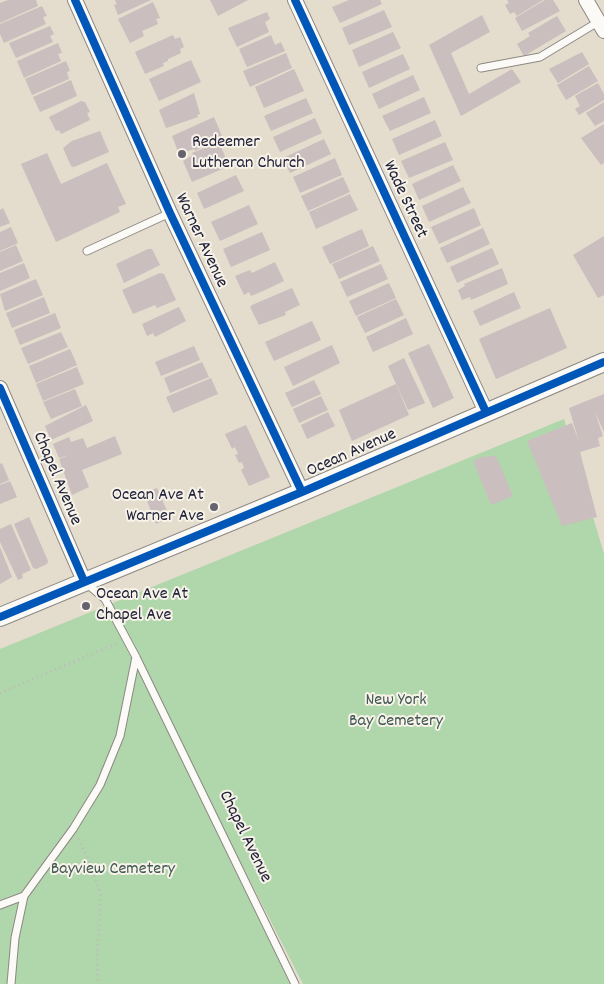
<!DOCTYPE html>
<style>
body{margin:0}
canvas{display:block;background:#e4dccc}
</style>
<canvas width="604" height="984"></canvas>
<script>
const c = document.querySelector('canvas').getContext('2d');
c.lineJoin = 'round';
function paint(path, color) {
  c.fillStyle = color;
  c.fill(path, 'evenodd');
}
function shape(rows) {
  const path = new Path2D();
  for (const r of rows) {
    path.moveTo(r[0], r[1]);
    for (let i = 2; i < r.length; i += 2) path.lineTo(r[i], r[i + 1]);
  }
  return path;
}
function stroke(path, color, width, dash) {
  c.strokeStyle = color;
  c.lineWidth = width;
  c.lineCap = dash ? 'butt' : 'round';
  c.setLineDash(dash || []);
  c.stroke(path);
}
function drawText(font, color, halo, rows, align = 'center') {
  c.font = font + ' Dekko,sans-serif';
  c.lineWidth = 4;
  c.setLineDash([]);
  c.textBaseline = 'middle';
  c.strokeStyle = halo;
  c.fillStyle = color;
  for (const [text, x, y, turn = 0] of rows) {
    c.save();
    c.translate(x, y);
    c.rotate((+turn || 0) * Math.PI / 180);
    c.textAlign = isNaN(turn) ? turn : align;
    if (halo) c.strokeText(text, 0, 0);
    c.fillText(text, 0, 0);
    c.restore();
  }
}
paint(shape([
 [564,419,604,554,604,984,303,984,149,684,293,984,0,984,0,649]
]), '#b0d6ab');
paint(shape([
 [8,0,36,0,38,6,0,23,0,3],
 [115,0,151,0,118,15,114,5,117,4],
 [210,0,248,0,218,16],
 [349,0,380,0,382,4,340,23,332,7],
 [507,0,543,0,517,16,514,12,510,14,505,5,509,3],
 [545,0,553,0,560,11,522,31,515,18],
 [153,2,160,18,156,19,158,24,142,31,144,36,130,43,118,19],
 [42,6,47,16,43,17,46,24,4,43,0,34,0,24],
 [384,10,392,27,349,45,342,28],
 [267,12,270,19,265,22,269,32,237,47,228,28],
 [482,15,490,32,451,53,469,94,512,69,521,82,461,116,429,45],
 [557,16,566,31,524,56,517,44,530,36,528,33],
 [50,26,54,34,50,36,53,42,16,58,9,43],
 [393,32,401,48,359,67,352,50],
 [173,35,175,39,180,37,184,47,180,49,181,53,168,59,168,61,163,63,164,66,145,74,135,52],
 [271,35,275,45,281,42,285,51,247,67,239,49],
 [58,43,62,53,58,54,61,61,24,78,17,61],
 [582,52,589,64,558,83,549,69],
 [286,53,292,68,250,87,243,71],
 [403,54,410,69,369,88,362,72],
 [191,60,201,82,159,101,149,79],
 [66,61,70,71,67,72,69,79,32,95,25,79],
 [589,66,598,81,566,100,557,85],
 [294,69,304,91,264,108,255,87],
 [413,75,420,90,379,109,372,94],
 [71,80,77,96,40,112,33,97],
 [598,83,604,94,604,100,579,115,575,109,580,106,575,96],
 [194,93,200,114,197,115,198,117,166,128,159,110],
 [424,97,431,113,390,131,382,116],
 [306,98,313,113,271,131,264,116],
 [81,101,85,102,90,112,87,113,90,120,61,134,59,130,56,131,49,117],
 [604,102,604,121,595,126,586,113],
 [214,117,222,136,195,151,194,149,179,154,172,136],
 [315,118,322,133,280,152,273,137],
 [435,120,442,136,399,155,392,139],
 [604,124,604,163,601,165,581,138],
 [100,131,109,152,74,167,71,166,63,148,72,141],
 [324,139,331,154,290,173,283,158],
 [219,142,229,166,192,182,183,161,193,155,192,153],
 [445,142,453,160,409,178,401,161],
 [47,153,61,184,107,163,126,204,118,207,120,212,56,242,21,164],
 [335,158,342,175,300,193,293,177],
 [453,165,461,181,419,200,412,184],
 [236,175,244,191,204,209,197,193],
 [343,177,350,192,308,211,301,196],
 [463,187,471,203,429,222,422,206],
 [350,194,358,210,316,229,309,212],
 [249,205,258,224,220,241,211,222],
 [3,208,10,223,0,227,0,210],
 [474,208,481,225,439,244,431,227],
 [11,227,18,243,0,251,0,232],
 [483,228,490,244,447,263,440,248],
 [362,229,369,246,330,264,322,247],
 [262,232,270,250,231,267,223,249],
 [604,236,604,295,598,298,573,255],
 [16,245,23,261,0,271,0,252],
 [373,246,380,261,339,279,332,264],
 [492,248,499,264,457,283,450,267],
 [148,249,152,249,160,265,124,283,116,264],
 [275,262,284,281,263,291,251,296,249,292,244,295,235,276,250,270,252,273],
 [24,263,30,278,0,291,0,273],
 [381,264,388,279,347,297,340,282],
 [502,268,508,284,471,300,470,297,462,300,458,290,465,286,464,284],
 [160,273,164,274,176,300,157,308,155,305,133,314,122,290],
 [36,279,43,295,5,311,0,294],
 [389,283,396,298,356,316,349,301],
 [292,288,300,305,285,312,286,315,259,325,250,307,252,305],
 [514,292,521,308,480,326,473,311],
 [44,297,50,313,12,328,6,313],
 [396,299,404,315,365,333,357,317],
 [179,307,186,321,155,337,153,333,147,336,142,324],
 [550,308,567,348,496,379,479,339],
 [55,313,61,328,20,345,14,330],
 [406,318,413,334,373,352,366,337],
 [312,321,321,340,274,361,265,342],
 [61,332,68,347,28,364,21,348],
 [429,344,454,398,433,408,408,353],
 [332,345,340,363,293,386,284,367],
 [194,346,200,360,161,376,155,362],
 [70,349,77,365,36,383,29,366],
 [404,358,425,403,408,410,388,366],
 [202,362,209,377,170,393,164,378],
 [77,367,84,384,43,401,36,384],
 [211,378,218,394,173,413,166,397],
 [314,380,321,394,292,407,285,393],
 [396,384,409,415,352,441,339,410],
 [75,389,82,406,51,419,43,402],
 [604,394,604,432,595,412,603,436,598,438,600,446,580,452,597,517,562,526,527,441,572,423,579,442,569,408],
 [321,396,328,410,299,423,293,409],
 [86,405,93,421,51,440,45,426],
 [328,412,335,426,307,439,301,425],
 [246,425,270,477,249,486,241,470,244,468,242,462,239,463,235,455,238,454,235,447,232,449,225,434],
 [115,436,122,454,82,470,89,487,72,495,59,459,69,455,59,458,53,444,69,437,71,442,83,438,87,448],
 [496,456,513,496,491,505,473,461,481,457],
 [2,463,9,480,0,484,0,464],
 [10,481,17,497,0,504,0,485],
 [157,488,170,518,156,524,144,493],
 [29,517,48,561,47,564,36,569,33,568,14,524],
 [11,524,31,570,22,574,23,578,18,580,0,542,0,529],
 [0,547,12,577,0,584]
]), '#cabebe');
const service = shape([
 [481,68,540,57,598,22],
 [87,251,170,213],
 [86,583,105,599,136,657,295,984],
 [0,905,24,896],
 [11,984,15,938,24,896,73,829,100,785,120,736,136,657]
]);
const minor = shape([
 [75,0,170,213,302,492],
 [295,0,486,412],
 [586,0,604,31],
 [0,388,84,581]
]);
const tertiary = shape([
 [0,617,302,492,604,362]
]);
stroke(service, '#8d8884', 9);
stroke(minor, '#8d8884', 16);
stroke(tertiary, '#8d8884', 20);
stroke(shape([
 [0,693,118,643],
 [78,839,91,865,101,896,97,957,98,984]
]), '#bcbaba', 3, [1, 4]);
stroke(service, '#fbfaf7', 7);
stroke(minor, '#fbfaf7', 14);
stroke(tertiary, '#fbfaf7', 18);
stroke(shape([
 [75,0,170,213,302,492],
 [295,0,486,412],
 [0,388,84,581],
 [0,617,302,492,604,362]
]), '#0057b8', 8);
for (const [x, y, r, color] of [
 [182,154,5,"#66636e"],
 [214,507,5,"#66636e"],
 [86,606,5,"#66636e"]
]) {
  const dot = new Path2D();
  dot.arc(x, y, r, 0, 2 * Math.PI);
  c.fillStyle = color;
  c.fill(dot);
  stroke(dot, '#f7f3e8', 2);
}
drawText('18px', '#22223b', '#f7f3e8', [
 ["Redeemer",192,144],
 ["Lutheran Church",192,165],
 ["Ocean Ave At",204,497,"right"],
 ["Warner Ave",204,518,"right"],
 ["Ocean Ave At",96,596],
 ["Chapel Ave",96,617]
], 'left');
drawText('18px', '#22223b', '#f7f3e8', [
 ["Wade Street",404,200,65],
 ["Warner Avenue",200,241,65],
 ["Ocean Avenue",352,454,-24],
 ["Chapel Avenue",56,479,67],
 ["Chapel Avenue",244,837,64]
]);
drawText('18px', '#405754', '#f7f3e8', [
 ["New York",396,702],
 ["Bay Cemetery",396,723],
 ["Bayview Cemetery",113,871]
]);
</script>
